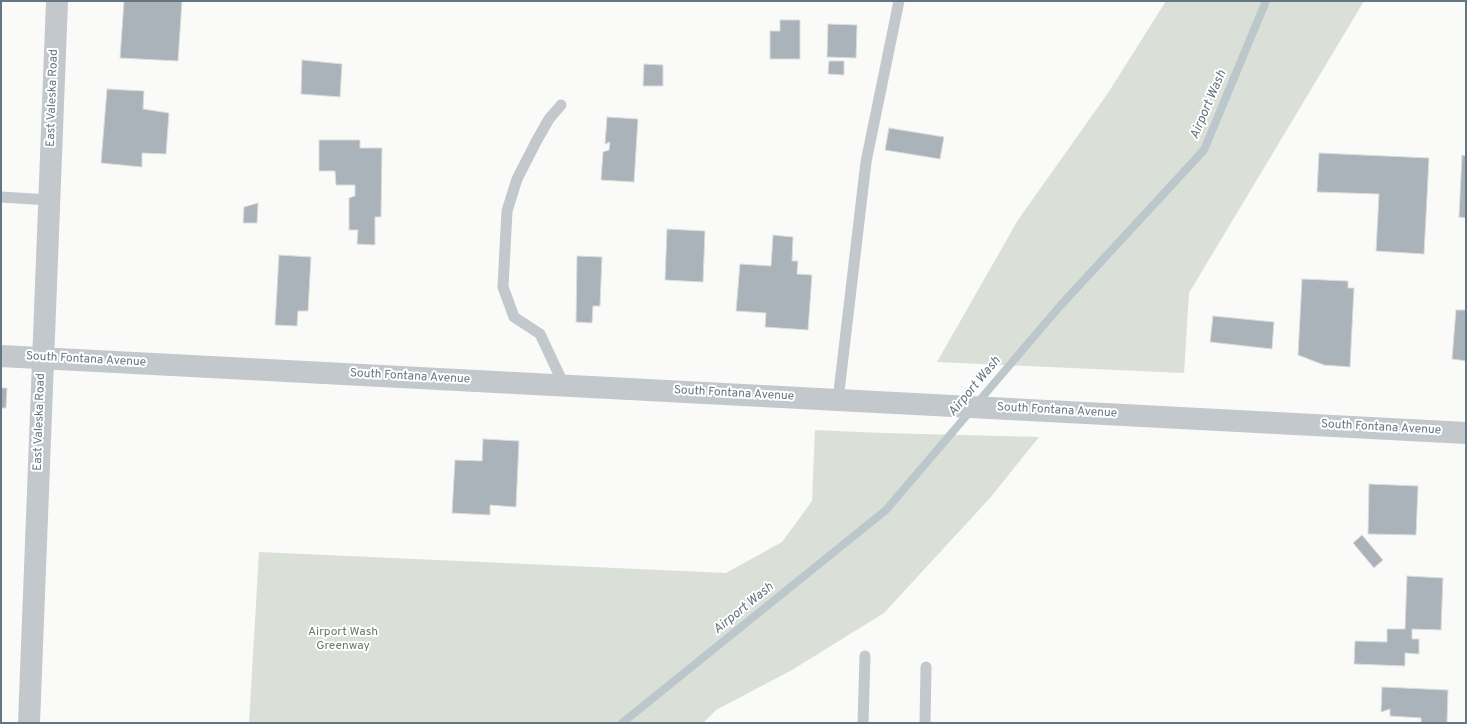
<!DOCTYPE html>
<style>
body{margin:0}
#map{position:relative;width:1467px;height:724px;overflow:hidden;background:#fafaf8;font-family:Overpass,sans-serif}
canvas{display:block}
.frame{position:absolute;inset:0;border:2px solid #657683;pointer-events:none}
</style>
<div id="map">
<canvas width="1467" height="724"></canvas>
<div class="frame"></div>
</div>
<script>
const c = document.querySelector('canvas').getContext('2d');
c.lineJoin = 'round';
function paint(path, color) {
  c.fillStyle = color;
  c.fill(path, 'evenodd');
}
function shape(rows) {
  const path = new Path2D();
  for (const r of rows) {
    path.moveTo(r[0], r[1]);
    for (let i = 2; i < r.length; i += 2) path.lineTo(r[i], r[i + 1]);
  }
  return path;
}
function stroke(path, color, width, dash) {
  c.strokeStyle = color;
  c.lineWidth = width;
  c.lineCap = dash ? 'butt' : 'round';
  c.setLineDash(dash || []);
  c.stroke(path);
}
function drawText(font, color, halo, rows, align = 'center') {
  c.font = font + ' Overpass,sans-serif';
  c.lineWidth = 4;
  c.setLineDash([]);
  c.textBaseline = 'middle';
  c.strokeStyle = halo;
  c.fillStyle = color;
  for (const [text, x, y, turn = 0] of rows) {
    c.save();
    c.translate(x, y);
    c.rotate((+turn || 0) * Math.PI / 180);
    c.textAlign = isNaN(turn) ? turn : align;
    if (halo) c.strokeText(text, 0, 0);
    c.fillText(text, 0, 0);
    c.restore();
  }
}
paint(shape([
 [1166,1,1364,1,1189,293,1184,373,937,362,1018,220,1108,93],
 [815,430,882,433,1039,437,990,498,884,613,792,670,716,710,703,723,249,723,259,552,726,573,782,542,812,501]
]), '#dadfd7');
stroke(shape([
 [622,723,886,510,1060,306,1204,150,1266,1]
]), '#bbc7cb', 8);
const building = shape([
 [124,1,182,1,178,61,120,58,124,1],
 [780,20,800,20,800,59,770,59,770,31,780,31,780,20],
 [828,24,857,25,856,58,827,57,828,24],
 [302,60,342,64,340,97,301,94,302,60],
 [829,61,844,61,844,75,828,74,829,61],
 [644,64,663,65,663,86,643,86,644,64],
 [107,89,144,91,143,109,169,113,166,154,142,153,142,167,101,163,107,89],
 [607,117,638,119,634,182,601,180,603,152,609,150,610,142,605,144,607,117],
 [889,128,944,137,940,159,885,150,889,128],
 [319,140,360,140,360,148,382,148,381,217,375,217,375,245,357,244,358,230,349,230,349,198,355,196,355,185,336,185,335,171,319,171,319,140],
 [1319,153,1429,158,1424,254,1376,251,1379,194,1317,192,1319,153],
 [1462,155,1466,156,1466,218,1459,217,1462,155],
 [258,203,257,223,243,223,244,207,258,203],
 [667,229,705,231,703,282,665,280,667,229],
 [773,235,793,237,792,261,798,261,797,274,812,275,808,330,765,327,766,313,736,311,740,264,771,266,773,235],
 [279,255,311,257,308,311,298,311,297,326,275,325,279,255],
 [577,256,602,257,600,306,593,306,592,323,576,322,577,256],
 [1302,279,1348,281,1348,288,1354,288,1350,367,1324,365,1298,355,1302,279],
 [1456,310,1466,310,1466,361,1452,359,1456,310],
 [1213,316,1274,322,1272,349,1210,342,1213,316],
 [1,388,7,388,6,408,1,408,1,388],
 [483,439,519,441,516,507,490,505,490,515,452,513,455,460,482,461,483,439],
 [1369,484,1418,486,1416,535,1368,534,1369,484],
 [1362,535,1383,560,1374,568,1353,543,1362,535],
 [1407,576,1443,578,1441,630,1412,629,1412,639,1419,639,1419,654,1405,653,1405,666,1354,664,1355,641,1387,642,1387,629,1405,629,1407,576],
 [1382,687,1448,690,1447,723,1421,723,1421,718,1390,716,1390,709,1381,712,1382,687]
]);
paint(building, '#aab3b9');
stroke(building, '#dcdcda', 1);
stroke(shape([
 [561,105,549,119,537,140,517,179,507,211,503,287,514,317,540,334,564,385],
 [1,197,49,200],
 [838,400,866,162,899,1],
 [863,723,865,656],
 [925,723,926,667]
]), '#c3c8cc', 11);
stroke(shape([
 [1,356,1466,433],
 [29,723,57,1]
]), '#c3c8cc', 22);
drawText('12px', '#657683', '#fff', [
 ["East Valeska Road",53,98,-88],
 ["South Fontana Avenue",86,360,3],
 ["South Fontana Avenue",410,377,3],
 ["South Fontana Avenue",734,394,3],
 ["South Fontana Avenue",1057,411,3],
 ["East Valeska Road",40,422,-88],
 ["South Fontana Avenue",1381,428,3]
]);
drawText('12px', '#687a64', '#fff', [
 ["Airport Wash",343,633],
 ["Greenway",343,647]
]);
drawText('italic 13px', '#60757c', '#fff', [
 ["Airport Wash",1209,105,-67],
 ["Airport Wash",975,387,-50],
 ["Airport Wash",744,609,-39]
]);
</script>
